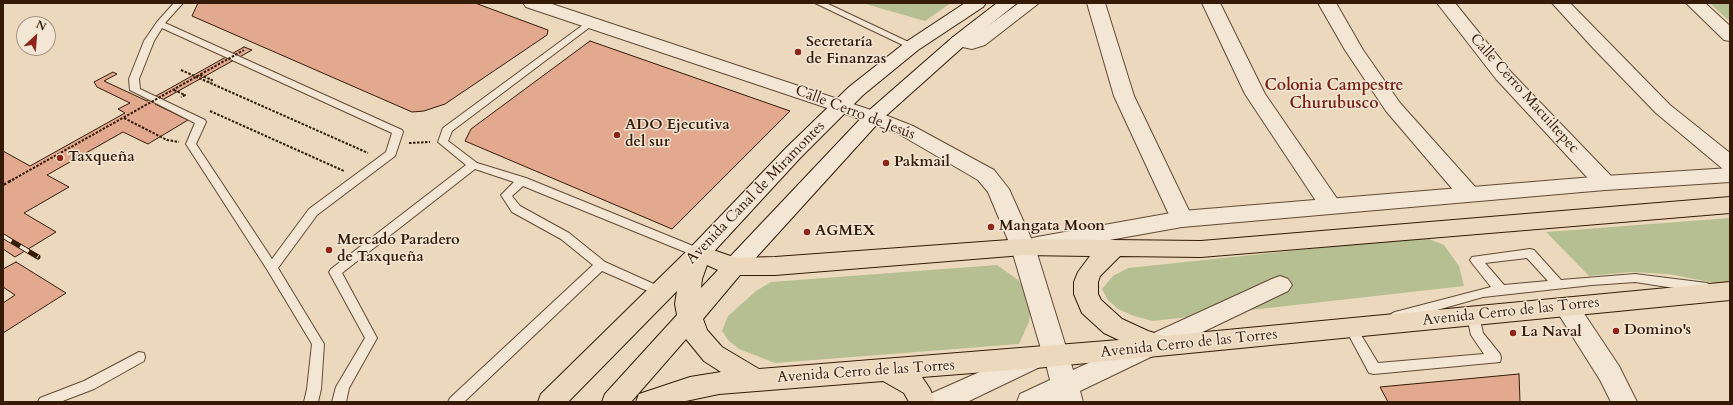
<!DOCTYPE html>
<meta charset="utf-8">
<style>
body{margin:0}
#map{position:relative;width:1733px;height:405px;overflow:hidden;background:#ecd9bd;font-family:Cardo,serif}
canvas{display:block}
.frame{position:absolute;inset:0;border:4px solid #351a06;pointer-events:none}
.north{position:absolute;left:16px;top:16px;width:40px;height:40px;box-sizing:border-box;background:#f3e6d4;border:1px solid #a79482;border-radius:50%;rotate:26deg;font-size:11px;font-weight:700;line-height:16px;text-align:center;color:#351a06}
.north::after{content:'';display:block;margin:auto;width:14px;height:18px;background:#8f2418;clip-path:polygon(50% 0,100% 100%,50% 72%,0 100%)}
</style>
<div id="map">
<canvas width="1733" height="405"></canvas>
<div class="frame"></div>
<div class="north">N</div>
</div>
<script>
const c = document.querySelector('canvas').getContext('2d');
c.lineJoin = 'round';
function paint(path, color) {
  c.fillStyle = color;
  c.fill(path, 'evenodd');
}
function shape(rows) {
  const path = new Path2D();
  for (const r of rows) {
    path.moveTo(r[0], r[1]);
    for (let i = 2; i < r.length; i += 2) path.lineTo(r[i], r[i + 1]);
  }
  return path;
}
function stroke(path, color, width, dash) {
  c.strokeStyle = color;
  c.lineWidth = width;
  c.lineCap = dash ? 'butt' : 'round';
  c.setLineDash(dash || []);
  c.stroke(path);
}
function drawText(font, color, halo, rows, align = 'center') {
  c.font = font + ' Cardo,serif';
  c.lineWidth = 3;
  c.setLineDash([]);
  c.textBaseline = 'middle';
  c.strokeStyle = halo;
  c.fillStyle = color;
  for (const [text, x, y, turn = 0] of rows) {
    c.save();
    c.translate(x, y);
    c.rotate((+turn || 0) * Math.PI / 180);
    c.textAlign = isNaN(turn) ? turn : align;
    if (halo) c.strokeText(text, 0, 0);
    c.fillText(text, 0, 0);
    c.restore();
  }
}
paint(shape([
 [862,3,951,3,925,21],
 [1710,3,1730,3,1730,22],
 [1730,218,1730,283,1720,284,1668,274,1630,272,1589,276,1546,232],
 [1424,237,1444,245,1459,266,1464,286,1153,321,1134,316,1118,309,1108,300,1102,289,1113,276,1128,268],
 [997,265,1018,280,1032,299,1029,322,1019,344,775,363,739,349,729,341,722,331,728,316,756,291,771,282]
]), '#b6bf92');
const building = shape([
 [198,3,475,3,548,30,547,35,445,104,424,111,412,112,192,16,198,3],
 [590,41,790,111,672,229,465,141,471,129,590,41],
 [244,47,252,50,155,104,188,120,148,144,123,132,47,175,69,187,24,213,56,232,15,257,3,249,3,151,30,166,125,113,118,109,130,103,97,87,94,82,113,72,117,74,104,81,147,101,244,47],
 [16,262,66,293,3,333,3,303,15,295,3,287,3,269,16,262],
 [1519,374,1520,402,1388,402,1380,387,1519,374]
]);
paint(building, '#e2a98e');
stroke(building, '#351a06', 1);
const service = shape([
 [174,3,183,3,165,23,402,130,403,132,395,156,317,215,278,268,324,344,321,389,318,402,304,402,307,389,312,344,268,271,186,144,195,123,130,90,129,79,144,41,157,22,174,3],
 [162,28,392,133,386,152,309,209,272,259,196,144,206,122,205,120,140,89,139,79,154,41,162,28],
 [815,3,826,3,917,46,915,48,909,48,815,3],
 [591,19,595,22,594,24,452,131,448,141,477,163,526,178,703,250,705,253,703,256,695,256,523,186,512,196,520,206,569,233,605,262,665,289,667,292,665,295,657,295,602,271,464,402,448,402,450,398,593,265,561,239,512,212,501,195,514,182,475,169,342,273,377,338,349,388,346,402,332,402,336,387,365,338,329,272,331,269,466,165,438,142,443,128,591,19],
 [1530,249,1534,250,1561,280,1635,274,1707,283,1711,285,1713,288,1711,291,1707,293,1635,282,1592,285,1483,297,1395,322,1391,320,1389,317,1391,314,1395,312,1491,287,1472,263,1470,260,1472,257,1530,249],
 [1527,258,1548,281,1504,285,1485,263,1527,258],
 [1473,311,1477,313,1479,316,1483,333,1500,354,1501,358,1500,362,1374,374,1369,373,1345,328,1347,325,1351,323,1355,325,1378,363,1484,354,1471,335,1467,316,1469,313,1473,311],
 [139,352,144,353,145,357,144,361,94,389,60,402,38,402,40,398,84,381,139,352]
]);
const minor = shape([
 [523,3,549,3,880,113,913,126,994,170,1009,189,1035,247,1073,370,1272,279,1280,276,1288,279,1292,285,1288,291,1080,391,1083,402,1017,402,1020,394,1050,380,1046,364,967,402,927,402,930,394,1027,351,1036,348,1041,349,1011,247,988,192,978,180,899,134,866,121,526,7,523,3],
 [1087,3,1105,3,1134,96,1193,219,1190,225,1182,227,1174,225,1171,219,1114,96,1087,3],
 [1202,3,1220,3,1265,94,1338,200,1341,205,1338,210,1330,213,1322,210,1245,94,1202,3],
 [1318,3,1336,3,1363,50,1400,103,1477,189,1480,194,1477,199,1469,201,1461,199,1386,111,1345,50,1318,3],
 [1437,3,1455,3,1510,71,1613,178,1616,183,1613,188,1605,190,1597,188,1496,79,1437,3],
 [1552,3,1570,3,1670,105,1730,153,1730,171,1723,169,1656,113,1594,49,1552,3],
 [1686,3,1705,3,1730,26,1730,41,1724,40,1686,3],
 [1566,298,1575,300,1619,366,1637,402,1611,402,1600,380,1554,307,1557,300,1566,298]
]);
const tertiary = shape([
 [1019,3,1039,3,985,45,972,49,953,45,950,41,953,37,959,36,973,37,1019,3],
 [1730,168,1730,182,1605,190,1182,227,1037,253,1029,251,1025,245,1029,239,1037,237,1182,211,1605,176,1730,168]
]);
const secondary = shape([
 [965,3,986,3,983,7,918,50,863,95,801,157,707,259,699,261,691,259,687,253,691,247,787,147,849,87,906,42,965,3],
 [997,3,1017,3,965,45,880,121,742,273,734,276,726,273,722,267,726,261,866,113,953,37,997,3]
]);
const primary = shape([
 [1730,197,1730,213,1201,257,1120,256,1100,276,1098,282,1098,294,1101,300,1122,319,1148,331,1164,336,1730,282,1730,300,1036,368,922,377,930,389,935,402,909,402,904,393,883,381,719,394,681,402,636,402,639,394,690,377,721,372,704,361,686,339,631,402,602,402,605,394,677,315,675,304,677,291,568,402,538,402,541,394,691,247,699,245,736,258,775,257,1023,239,1201,241,1730,197],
 [1023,255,1090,256,1078,272,1074,282,1074,294,1082,313,1104,333,1119,340,759,369,722,347,707,330,703,319,740,275,775,275,1023,255],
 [707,265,718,270,701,288,702,279,707,265]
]);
stroke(service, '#634a34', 2);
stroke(minor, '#634a34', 2);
stroke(tertiary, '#634a34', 2);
stroke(secondary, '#351a06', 2);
stroke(primary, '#351a06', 2);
stroke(shape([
 [181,70,368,153],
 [200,75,212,80,208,82],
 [174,90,185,95,181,97],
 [210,111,344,171],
 [124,118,167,140,179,142],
 [409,143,430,142]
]), '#351a06', 2, [2.5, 1.5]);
paint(service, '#f3e6d4');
paint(minor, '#f3e6d4');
paint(tertiary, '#f3e6d4');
paint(secondary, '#f3e6d4');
paint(primary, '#ecd9bd');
const rail = shape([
 [3,236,38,257]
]);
stroke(rail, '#351a06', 5);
stroke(rail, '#f3e6d4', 3.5, [10]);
stroke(shape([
 [12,180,244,50]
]), '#351a06', 2, [2.5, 1.5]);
stroke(shape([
 [3,185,14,179]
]), '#351a06', 2.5, [3.5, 2]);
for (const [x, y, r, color] of [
 [798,52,4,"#8f2418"],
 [617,135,4,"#8f2418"],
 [60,158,4,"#8f2418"],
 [886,163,4,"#8f2418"],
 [991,227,4,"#8f2418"],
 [807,232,4,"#8f2418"],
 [329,250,4,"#8f2418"],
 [1616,331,4,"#8f2418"],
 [1513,333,4,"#8f2418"]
]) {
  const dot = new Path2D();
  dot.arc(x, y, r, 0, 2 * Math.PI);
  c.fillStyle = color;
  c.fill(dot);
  stroke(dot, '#f3e6d4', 1.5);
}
drawText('bold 15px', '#351a06', '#f3e6d4', [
 ["Secretaría",806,43],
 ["de Finanzas",806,60],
 ["ADO Ejecutiva",625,126],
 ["del sur",625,143],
 ["Taxqueña",68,158],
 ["Pakmail",894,163],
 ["Mangata Moon",999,227],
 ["AGMEX",815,232],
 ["Mercado Paradero",337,241],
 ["de Taxqueña",337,258],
 ["Domino's",1624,331],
 ["La Naval",1521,333]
], 'left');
drawText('15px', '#351a06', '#f3e6d4', [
 ["Calle Cerro Macuiltepec",1524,94,48],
 ["Calle Cerro de Jesús",855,113,21],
 ["Avenida Canal de Miramontes",756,193,-46],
 ["Avenida Cerro de las Torres",1511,312,-6],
 ["Avenida Cerro de las Torres",1189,344,-6],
 ["Avenida Cerro de las Torres",866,372,-4]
]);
drawText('bold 16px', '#7a1f14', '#f3e6d4', [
 ["Colonia Campestre",1334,86],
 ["Churubusco",1334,104]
]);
</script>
